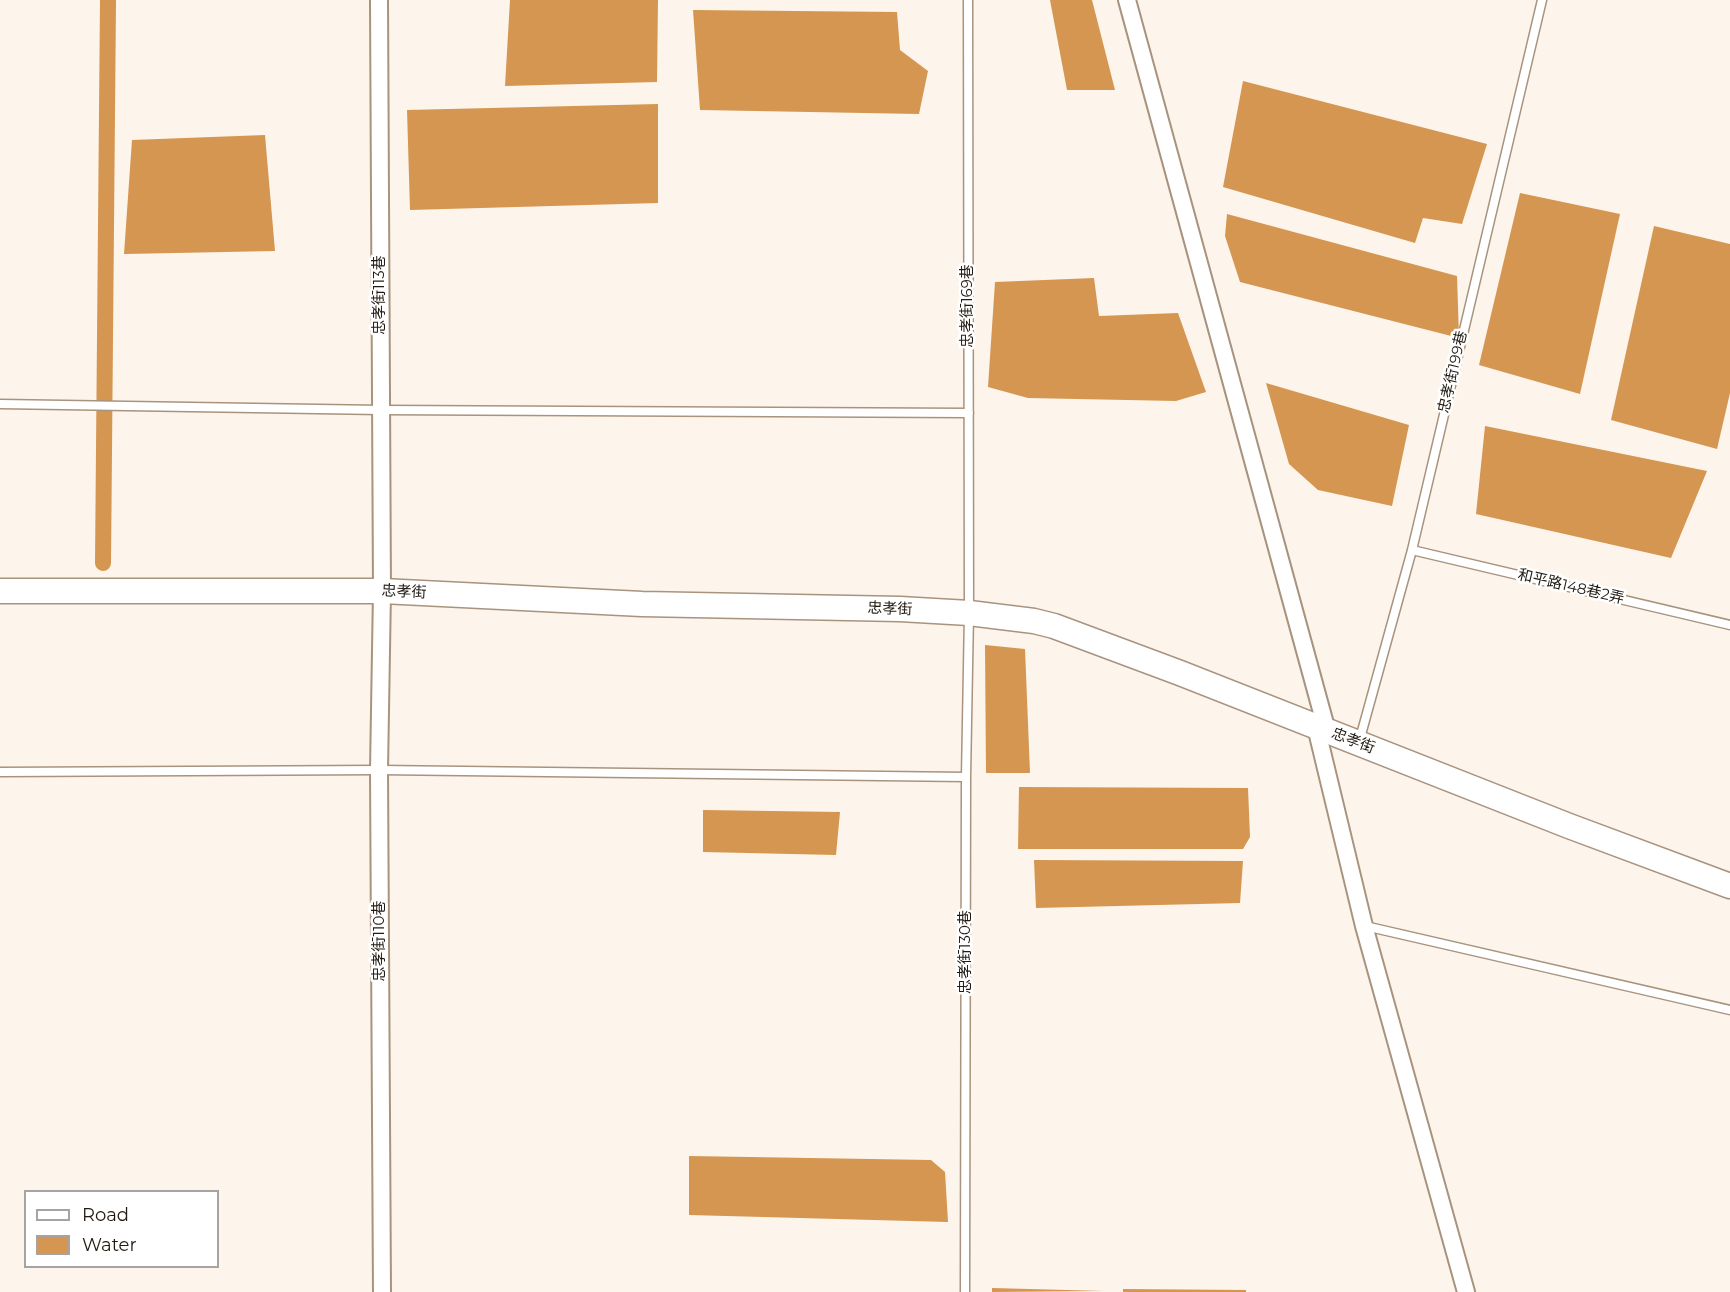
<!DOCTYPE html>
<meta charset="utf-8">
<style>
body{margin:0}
#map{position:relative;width:1730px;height:1292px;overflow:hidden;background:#fdf4eb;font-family:Montserrat,sans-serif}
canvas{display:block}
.legend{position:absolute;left:24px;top:1190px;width:195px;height:78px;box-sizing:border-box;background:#fff;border:2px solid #a6a3a0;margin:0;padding:8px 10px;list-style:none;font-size:18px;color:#211a12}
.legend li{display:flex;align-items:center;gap:12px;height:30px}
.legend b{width:30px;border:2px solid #a6a3a0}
</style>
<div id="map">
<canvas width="1730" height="1292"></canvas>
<ul class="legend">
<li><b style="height:8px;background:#fff"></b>Road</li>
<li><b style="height:16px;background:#d49651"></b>Water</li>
</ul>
</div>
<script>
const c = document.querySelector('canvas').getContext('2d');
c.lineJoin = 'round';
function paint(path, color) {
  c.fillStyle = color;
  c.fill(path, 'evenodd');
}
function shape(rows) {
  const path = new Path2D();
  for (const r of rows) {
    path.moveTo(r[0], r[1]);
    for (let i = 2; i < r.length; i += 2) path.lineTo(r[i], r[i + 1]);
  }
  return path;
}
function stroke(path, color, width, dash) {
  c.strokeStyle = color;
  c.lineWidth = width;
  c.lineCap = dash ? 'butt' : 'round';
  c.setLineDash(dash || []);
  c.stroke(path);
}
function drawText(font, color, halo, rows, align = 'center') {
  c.font = font + ' Montserrat,"Noto Sans TC",sans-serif';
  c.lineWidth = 5;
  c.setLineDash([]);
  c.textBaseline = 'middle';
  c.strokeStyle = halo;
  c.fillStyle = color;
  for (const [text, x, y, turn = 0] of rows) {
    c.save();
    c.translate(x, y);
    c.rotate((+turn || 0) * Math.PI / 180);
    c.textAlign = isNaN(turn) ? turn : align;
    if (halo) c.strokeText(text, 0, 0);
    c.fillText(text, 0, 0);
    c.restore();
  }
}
paint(shape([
 [510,0,658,0,657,82,505,86],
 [1050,0,1092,0,1115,90,1067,90],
 [693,10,897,12,900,50,928,71,919,114,700,110],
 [1243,81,1487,144,1462,224,1423,218,1415,243,1223,187],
 [658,104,658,203,410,210,407,110],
 [265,135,275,251,124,254,132,140],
 [1520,193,1620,214,1580,394,1479,365],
 [1227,214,1457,276,1459,338,1240,282,1225,236],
 [1654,226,1730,244,1730,393,1717,449,1611,420],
 [1094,278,1099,316,1178,313,1206,392,1176,401,1028,398,988,387,995,282],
 [1266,383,1409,425,1392,506,1318,490,1289,464],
 [1485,426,1707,471,1671,558,1476,514],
 [985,645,1025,649,1030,773,986,773],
 [1019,787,1248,788,1250,837,1243,849,1018,849],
 [703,810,840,812,836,855,703,852],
 [1034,860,1243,861,1240,903,1036,908],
 [689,1156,931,1160,945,1172,948,1222,689,1215],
 [992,1288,1104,1291,992,1292],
 [1123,1289,1246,1290,1246,1292,1123,1292]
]), '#d49651');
stroke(shape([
 [103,563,108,0]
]), '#d49651', 16);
const lane = shape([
 [0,404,381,410,969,413],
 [1412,550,1730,625],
 [1359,742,1412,550,1542,0],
 [0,772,379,770,966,777],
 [1365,926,1730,1010],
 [965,1292,966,777,969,613,968,0]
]);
const street = shape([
 [379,0,382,591,379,770,382,1292],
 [1127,0,1327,731],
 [1316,727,1364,926,1466,1292]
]);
const secondary = shape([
 [0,591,382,591,642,604,900,609,969,613,1034,621,1054,626,1180,673,1569,826,1730,886]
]);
stroke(lane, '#a8937e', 11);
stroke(street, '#a8937e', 20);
stroke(secondary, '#a8937e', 27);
stroke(lane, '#fff', 8);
stroke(street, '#fff', 16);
stroke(secondary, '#fff', 24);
drawText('15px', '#211a12', '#fff', [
 ["忠孝街113巷",380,295,-90],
 ["忠孝街169巷",968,306,-90],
 ["忠孝街199巷",1453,372,-77],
 ["和平路148巷2弄",1571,587,13],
 ["忠孝街",404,592,3],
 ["忠孝街",890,609,2],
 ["忠孝街",1353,741,21],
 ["忠孝街110巷",380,941,-90],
 ["忠孝街130巷",966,952,-90]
]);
</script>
